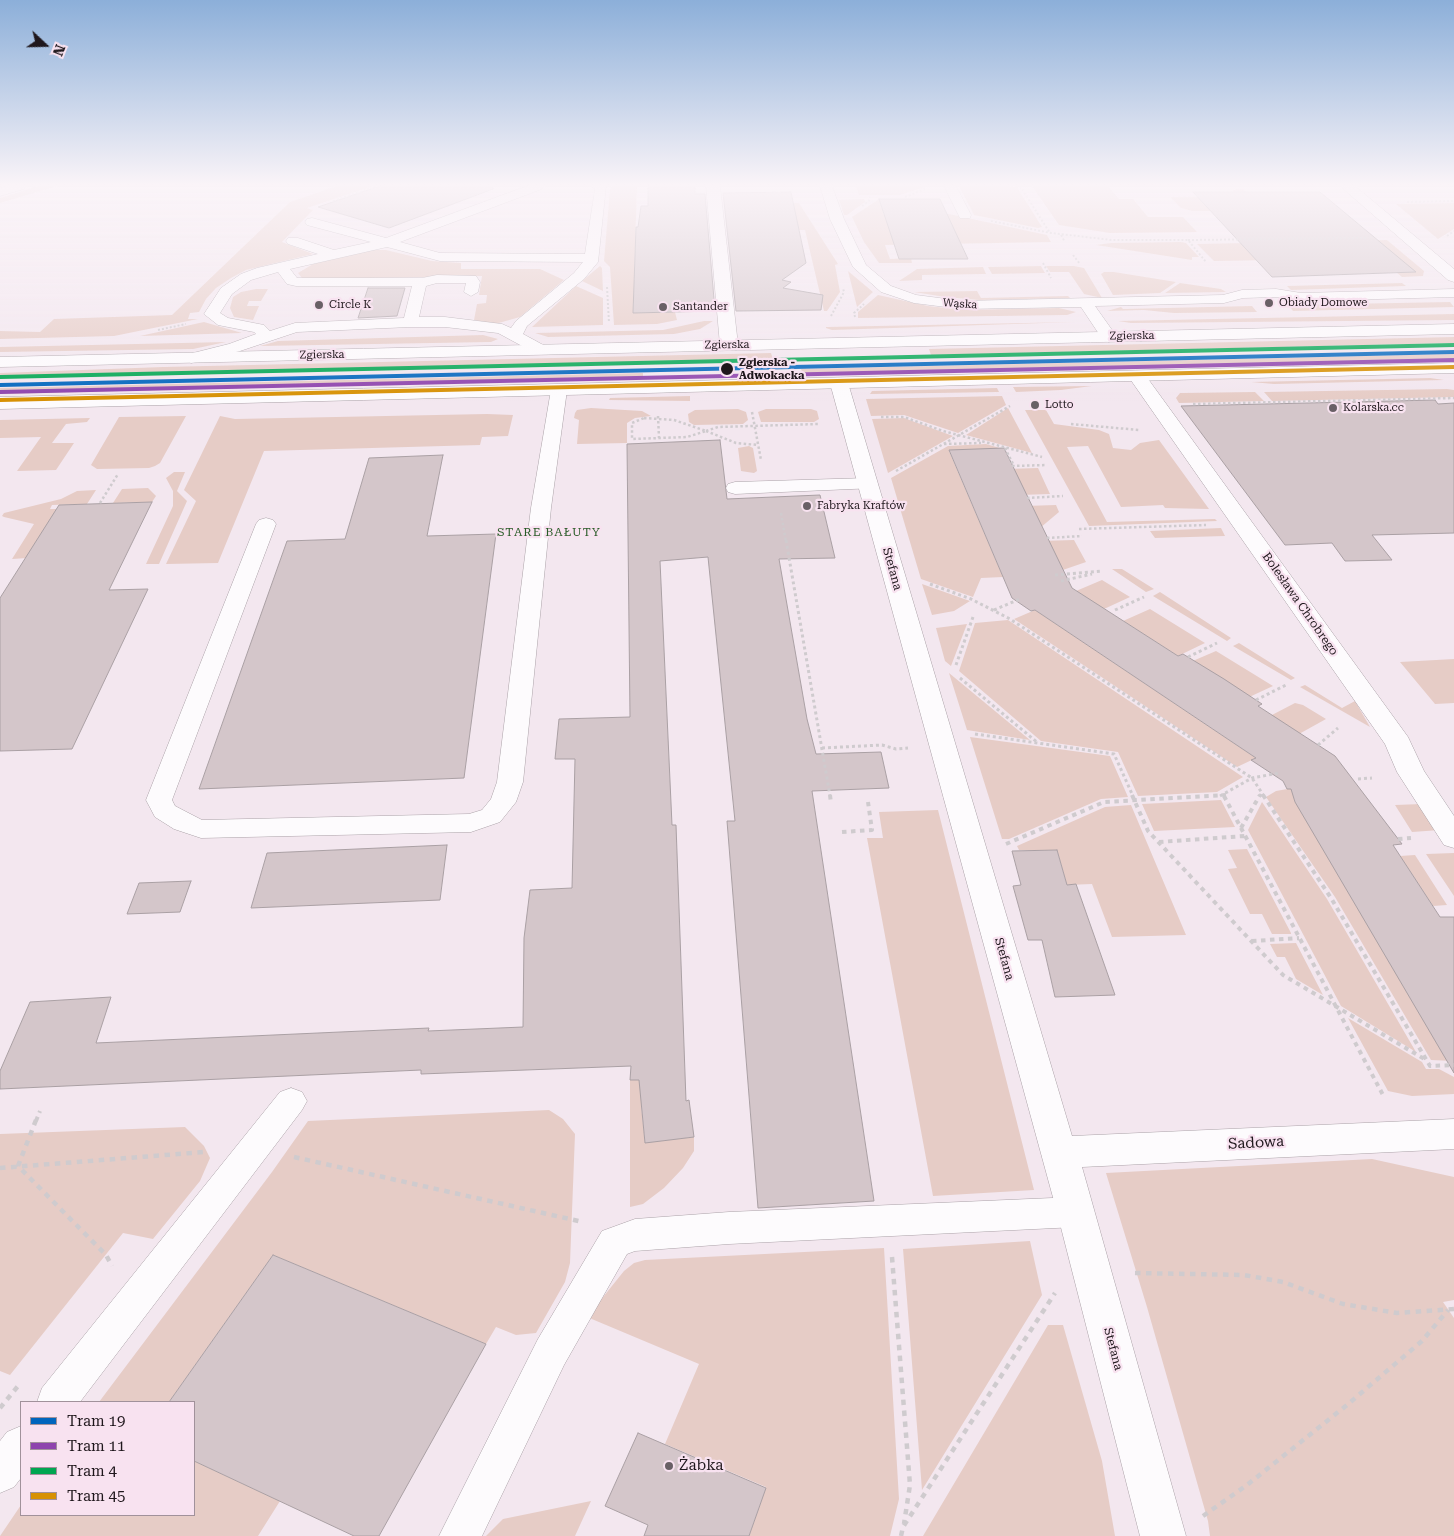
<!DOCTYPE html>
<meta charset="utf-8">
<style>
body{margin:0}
#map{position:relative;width:1454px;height:1536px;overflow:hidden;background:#f3e7ef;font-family:"Roboto Serif",serif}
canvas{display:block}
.legend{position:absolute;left:20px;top:1401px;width:175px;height:115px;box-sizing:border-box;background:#f8e2f0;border:1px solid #a1919b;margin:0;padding:6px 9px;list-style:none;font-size:15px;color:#1f171c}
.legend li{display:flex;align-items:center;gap:10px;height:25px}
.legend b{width:25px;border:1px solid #a1919b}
.north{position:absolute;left:20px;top:20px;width:50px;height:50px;-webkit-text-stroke:4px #f8e2f0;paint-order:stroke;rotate:111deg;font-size:14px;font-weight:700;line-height:20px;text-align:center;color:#1f171c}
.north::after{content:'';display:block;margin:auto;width:18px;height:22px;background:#1f171c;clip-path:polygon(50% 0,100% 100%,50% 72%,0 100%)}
</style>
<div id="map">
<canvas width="1454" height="1536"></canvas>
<ul class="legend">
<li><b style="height:6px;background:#0065bd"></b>Tram 19</li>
<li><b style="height:6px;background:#8e44ad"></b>Tram 11</li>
<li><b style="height:6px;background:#00a651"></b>Tram 4</li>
<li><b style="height:6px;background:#d79104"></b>Tram 45</li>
</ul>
<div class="north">N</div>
</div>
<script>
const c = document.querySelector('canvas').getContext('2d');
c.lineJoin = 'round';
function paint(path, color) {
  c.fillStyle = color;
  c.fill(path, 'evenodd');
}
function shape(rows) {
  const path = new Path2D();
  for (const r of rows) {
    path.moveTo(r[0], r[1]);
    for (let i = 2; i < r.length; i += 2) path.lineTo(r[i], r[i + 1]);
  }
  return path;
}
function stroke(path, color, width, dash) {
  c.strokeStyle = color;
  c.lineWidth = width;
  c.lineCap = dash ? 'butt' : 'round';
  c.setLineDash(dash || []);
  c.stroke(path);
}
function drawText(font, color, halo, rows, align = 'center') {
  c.font = font + ' "Roboto Serif",serif';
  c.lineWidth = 4.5;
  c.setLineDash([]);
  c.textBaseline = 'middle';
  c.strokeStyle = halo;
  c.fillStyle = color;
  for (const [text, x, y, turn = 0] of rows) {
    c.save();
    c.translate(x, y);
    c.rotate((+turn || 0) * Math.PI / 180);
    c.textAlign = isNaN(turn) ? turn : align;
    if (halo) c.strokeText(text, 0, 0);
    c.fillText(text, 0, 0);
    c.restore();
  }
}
paint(shape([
 [39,186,57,186,0,203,0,198],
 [337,186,373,186,307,208,313,210,282,242,313,254,246,270,231,278,216,288,206,299,199,312,190,313,188,319,198,319,114,336,0,339,0,331,40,332,54,319,172,315,290,202],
 [612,186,637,186,634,280,642,280,644,303,633,303,633,313,675,312,677,320,657,324,614,325,610,267,604,261,610,189],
 [856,186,928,186,900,195,859,195],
 [959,186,1016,186,1009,187,1017,187,1042,227,1038,228,974,215],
 [1032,186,1108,186,1119,199,1133,199,1148,217,1183,217,1197,232,1110,233,1059,225],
 [1243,189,1259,207,1248,211,1192,211,1181,208,1170,197,1238,196,1232,190],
 [864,199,865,202,847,215,844,215,839,200],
 [879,199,884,215,949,214,1047,235,1051,242,885,245,890,259,911,258,912,263,879,263,864,242,852,217],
 [793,203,799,203,838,264,835,265,840,292,827,311,824,311,805,230,736,230],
 [1454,203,1454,229,1438,239,1396,204],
 [1387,240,1424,271,1423,276,1402,277,1396,272,1399,258,1214,261,1197,244],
 [1181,242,1186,243,1199,257,1192,257,1192,260,1096,245,1111,243],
 [372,250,386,250,432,261,461,263,461,269,540,269,564,280,520,317,495,324,474,320,477,304,486,303,487,295,479,295,482,276,314,279,302,278,298,273,313,264],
 [600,266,602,268,603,291,582,281],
 [1041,266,1045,273,992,274,988,267],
 [1046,266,1074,266,1084,268,1102,298,1084,294,1069,272,1050,272],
 [983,267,986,274,922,275,922,280,899,281,917,269],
 [848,271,873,292,857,307],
 [1104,272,1114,272,1176,282,1160,293,1113,295,1101,274],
 [1180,283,1221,289,1226,292,1165,293],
 [1402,283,1406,286,1291,290,1287,286],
 [576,286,603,298,603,325,532,327],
 [256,289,268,289,261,301,249,301,247,306,259,306,253,320,234,317,230,308,233,297,241,292],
 [977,291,981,298,1068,296,1070,298,979,300,945,297,914,292],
 [878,295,928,306,964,310,1059,308,1076,312,1067,315,858,318,858,312],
 [1450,302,1454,307,1293,311,1288,305],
 [1252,306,1257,312,1174,313,1144,310,1107,311,1121,307,1123,309],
 [1454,314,1454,320,1131,323,1118,321],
 [704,321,713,321,700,329,674,334,548,337,535,333,663,330],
 [204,322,242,333,140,336],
 [1075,322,832,330,826,328,826,327],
 [483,335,498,339,491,342,260,346,278,341],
 [1454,337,1454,343,931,355,929,349],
 [226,342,193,349,0,352,0,347],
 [771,353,773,359,0,376,0,373,163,367],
 [1454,354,1454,359,803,375,801,369],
 [643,373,643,378,0,394,0,388],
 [1430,378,1444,380,1274,384,1251,382],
 [1092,386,1061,390,1016,392,1013,387],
 [997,388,999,392,870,394,872,391],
 [1447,389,1454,390,1454,397,1272,401,1264,392],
 [1255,392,1264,401,1179,403,1176,398,1180,393],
 [690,396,690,401,609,400,610,398],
 [1002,396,1006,405,958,433,904,415,871,416,866,399],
 [591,408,642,411,651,416,635,418,627,423,627,443,577,444,579,420,574,418,575,413,577,410],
 [1008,408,1032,453,966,435],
 [738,409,746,412,748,420,743,424,694,425,689,422,688,414,695,410],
 [766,409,811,409,817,411,819,419,814,422,761,422,758,412],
 [1025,410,1046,410,1054,424,1099,430,1109,434,1113,448,1131,450,1140,443,1159,440,1209,509,1165,508,1163,505,1121,507,1088,446,1067,447,1107,522,1215,519,1217,521,1089,526],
 [487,414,513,415,508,436,482,437,480,445,264,451,218,563,166,564,196,501,184,490,220,416,235,419],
 [186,416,160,463,155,466,149,468,97,469,91,465,119,417],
 [90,418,87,422,66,424,52,443,74,443,56,470,17,471,41,437,0,438,0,420],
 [904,418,953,436,888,473,872,419],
 [986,444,1003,449,949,451,1003,577,981,578,973,597,921,579,891,478,948,446],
 [749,446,753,448,757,471,754,473,741,471,738,448],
 [1038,468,1050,494,1019,495,1007,469],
 [174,472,185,472,177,491,187,501,159,564,146,564,173,506,173,491,166,478],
 [148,488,156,496,152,502,113,503,122,489],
 [96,490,87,504,52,505,50,509,57,509,27,558,12,559,34,524,4,517,2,516,4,513,61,499,77,491],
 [1056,505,1059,512,1040,528,1025,506],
 [1221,528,1225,536,1155,538,1150,531],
 [1074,540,1086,562,1057,572,1041,541],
 [1112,569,1122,569,1154,589,1146,592],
 [1102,580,1130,597,1104,609,1076,591],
 [922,584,970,601,954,611,932,615],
 [1160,592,1231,638,1227,641,1153,596],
 [1150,609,1205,643,1178,656,1123,621],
 [1035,610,1256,758,1237,767,1014,619],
 [1008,620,1243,777,1217,792,1138,796,1118,752,1041,741,959,671,975,623],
 [967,624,951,666,945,661,936,628],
 [1239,643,1295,678,1291,680,1233,646],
 [1216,651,1273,686,1245,699,1188,663],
 [1454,659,1454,703,1435,704,1400,662],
 [949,673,1030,740,967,730],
 [1305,685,1342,708,1355,701,1370,727,1300,687],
 [1295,703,1303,705,1326,719,1299,734,1270,716],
 [970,737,1110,756,1128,797,1101,799,1009,839,1002,839],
 [1293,788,1295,802,1301,802,1454,1061,1431,1060,1335,897,1266,797,1276,791],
 [1221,800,1235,827,1154,831,1142,804],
 [1262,802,1327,899,1416,1052,1341,1006,1248,830],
 [1422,804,1440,830,1412,832,1395,805],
 [1131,805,1186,935,1112,937,1092,884,1067,885,1057,850,1019,850,1017,846,1105,807],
 [938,810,1034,1190,933,1196,867,838,883,838,879,812],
 [1247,849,1291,933,1291,934,1272,934,1262,914,1250,914,1228,869,1237,868,1228,850],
 [1454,853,1454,896,1426,854],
 [1415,855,1447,905,1433,906,1400,856],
 [1296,943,1323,995,1296,979,1285,957,1277,957,1270,944],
 [1348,1018,1422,1062,1426,1069,1439,1069,1454,1077,1454,1094,1412,1096,1388,1091],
 [685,1079,685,1101,641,1105,645,1142,694,1137,694,1151,683,1168,664,1188,643,1204,630,1207,630,1080],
 [549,1110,563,1119,575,1134,570,1263,565,1282,536,1333,516,1335,496,1327,486,1344,273,1255,169,1402,99,1402,272,1172,308,1121],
 [185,1127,204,1146,210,1158,200,1181,153,1239,123,1233,10,1375,0,1371,0,1134],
 [1372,1159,1454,1177,1454,1300,1443,1302,1454,1318,1454,1536,1210,1536,1208,1521,1147,1307,1106,1173],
 [1030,1241,1042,1295,922,1490,903,1249],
 [884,1248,899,1499,890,1536,749,1536,766,1487,665,1444,699,1364,587,1317,624,1271,634,1263,645,1260],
 [1048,1325,1063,1325,1102,1461,1115,1536,923,1536],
 [194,1461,280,1501,258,1536,0,1536,21,1505,21,1515,194,1515],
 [591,1501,575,1536,486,1536,503,1519]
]), '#e6ccc6');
const building = shape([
 [380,186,493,186,493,189,389,228,318,207,380,186],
 [648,186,695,186,695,194,705,194,715,311,633,313,636,227,638,227,641,206,648,206,648,186],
 [791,192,806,263,782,280,791,282,783,288,823,295,821,310,736,311,723,193,791,192],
 [1193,192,1320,192,1416,272,1272,277,1193,192],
 [879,199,940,199,968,259,899,259,879,199],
 [368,288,405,288,397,316,358,318,368,288],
 [1435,400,1438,404,1454,403,1454,533,1372,535,1392,560,1345,561,1332,543,1285,545,1181,406,1435,400],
 [720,440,727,499,820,495,835,558,779,559,807,719,816,754,881,752,889,788,812,791,874,1201,758,1208,727,821,735,821,708,557,660,561,672,825,676,825,686,1101,689,1100,694,1137,645,1143,639,1080,630,1080,631,1066,421,1074,421,1070,0,1089,0,1071,30,1002,111,997,96,1043,429,1028,428,1031,523,1027,524,938,530,890,572,888,575,759,555,759,559,719,630,717,627,444,720,440],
 [1004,448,1072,588,1178,656,1183,654,1224,679,1262,704,1258,706,1335,756,1402,844,1393,845,1440,917,1454,917,1454,1073,1295,802,1291,789,1287,789,1283,781,1251,760,1256,758,1035,610,1031,611,1012,598,949,450,1004,448],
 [443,455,427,536,496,534,464,778,199,789,287,541,345,539,369,458,443,455],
 [152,502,109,590,148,589,72,749,0,751,0,598,59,505,152,502],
 [447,845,440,900,251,908,267,853,447,845],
 [1057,850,1067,885,1076,884,1115,995,1055,997,1042,940,1028,940,1013,886,1021,885,1012,851,1057,850],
 [191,881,180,912,127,914,139,883,191,881],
 [273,1255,486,1344,379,1536,354,1536,194,1461,194,1402,169,1402,273,1255],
 [638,1433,766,1488,749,1536,644,1536,648,1525,605,1506,638,1433]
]);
paint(building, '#d4c6ca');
stroke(building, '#aaa0a4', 1);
const service = shape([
 [527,186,544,186,542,189,400,242,440,253,585,254,595,189,591,186,606,186,598,262,584,279,527,326,523,334,547,347,549,350,547,353,535,353,498,333,445,327,410,327,297,332,240,351,191,363,183,358,185,355,229,344,256,334,254,332,218,325,204,314,221,288,241,274,257,268,318,254,288,244,286,241,288,238,298,238,334,250,371,242,307,225,305,222,307,219,312,218,386,238,527,186],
 [387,247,440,261,583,262,574,273,516,321,511,328,502,324,445,317,419,317,426,286,437,283,466,283,464,292,471,296,478,292,480,282,476,276,437,275,422,278,297,278,290,269,387,247],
 [278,272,287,284,296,286,412,286,404,318,295,323,270,331,264,325,228,318,220,313,232,294,251,280,278,272],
 [820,186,832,186,844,219,866,265,891,286,916,295,962,301,1223,295,1242,290,1276,289,1301,293,1454,289,1454,297,1301,301,1276,297,1243,298,1224,303,1095,306,1117,337,1109,342,1103,340,1081,307,962,309,914,303,881,292,853,267,830,219,820,186],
 [944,186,956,186,971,215,970,218,960,218,944,186],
 [559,385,565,386,567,390,551,508,523,782,516,802,500,822,471,832,201,838,174,829,155,817,146,800,256,524,259,520,266,518,273,520,276,524,172,800,175,806,202,820,469,814,482,810,491,799,497,782,531,508,551,390,553,386,559,385],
 [868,478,875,480,877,484,875,488,735,494,728,492,726,488,728,484,735,482,868,478],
 [291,1088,302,1092,307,1101,302,1110,80,1402,37,1402,42,1388,280,1092,291,1088],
 [1076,1197,1088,1201,1093,1212,1088,1223,1076,1227,729,1244,635,1251,627,1254,564,1365,482,1536,439,1536,538,1339,602,1231,635,1219,729,1212,1076,1197],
 [21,1426,21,1478,14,1487,0,1493,0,1441,7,1432,21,1426]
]);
const minor = shape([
 [6,186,26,186,24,189,0,196,0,188,6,186],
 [706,186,720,186,738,345,735,349,729,350,723,349,720,345,706,186],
 [1340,186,1355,186,1454,269,1454,282,1448,280,1340,186],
 [1137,371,1143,372,1408,737,1424,771,1454,816,1454,848,1444,845,1397,772,1385,744,1128,376,1131,372,1137,371],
 [839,378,845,379,848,383,1072,1136,1454,1119,1454,1149,1082,1167,1186,1536,1140,1536,1057,1212,830,383,833,379,839,378]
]);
const secondary = shape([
 [1454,324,1454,334,0,367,0,357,1454,324],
 [1454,363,1454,373,0,409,0,397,1454,363]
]);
stroke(service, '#aba2a8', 1);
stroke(minor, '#aba2a8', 1);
stroke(secondary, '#aba2a8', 1);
stroke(shape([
 [1020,186,1050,233],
 [905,197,925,189],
 [333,201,378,186],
 [1407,202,1454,201],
 [862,206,869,201,870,197],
 [991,221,1051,233,1112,240,1188,240,1206,262],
 [1061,235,1065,242],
 [1447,236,1454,231],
 [1188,240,1367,238],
 [1073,255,1080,264],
 [1043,263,1051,278],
 [607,287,609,323],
 [831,316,844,292,843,288],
 [855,317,854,313,864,304],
 [158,330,186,324]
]), '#cfcbce', 2, [2, 2]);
stroke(shape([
 [1193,404,1454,398],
 [752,412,761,460],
 [658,416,659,438],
 [881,417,904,417,943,431,1042,457],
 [644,418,674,420,706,431,687,437,632,439,632,423,644,418],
 [1071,424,1139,430],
 [706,431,736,443,758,445],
 [706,431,718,427,819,424],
 [944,444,981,443],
 [1005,448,1014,466],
 [1012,466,1047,465],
 [896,471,1010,406],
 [1027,498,1063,496],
 [100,503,118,474],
 [781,513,786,542],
 [1079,529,1206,525],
 [1047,538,1082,536]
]), '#cfcbce', 2.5, [2.5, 2.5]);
stroke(shape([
 [786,540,830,796],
 [1055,575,1102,571],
 [1061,581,1092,574],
 [930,584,971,599,1010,619,1252,778,1264,796],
 [994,610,1020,599],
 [1115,610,1144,597],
 [1188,657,1217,643],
 [956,665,973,617],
 [960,678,1038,743],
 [1256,700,1286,685],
 [975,734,1114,754,1133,796],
 [1318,745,1338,728],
 [822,748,882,745,896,749,908,748],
 [1358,779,1372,778],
 [1220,796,1252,778,1279,773],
 [1260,796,1261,794]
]), '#cfcbce', 3, [3, 3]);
stroke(shape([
 [830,795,831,803],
 [1132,795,1148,831,1283,975,1426,1060],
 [1263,795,1331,898,1430,1066,1454,1065],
 [1224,796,1383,1095],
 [1241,828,1260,795],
 [842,832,872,830,868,802],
 [1398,839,1411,838],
 [1159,842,1245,836],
 [1006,844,1104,802,1226,795],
 [1252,941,1299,938],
 [36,1121,40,1111]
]), '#cfcbce', 4, [4.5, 4.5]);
stroke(shape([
 [36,1120,18,1166,106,1255,112,1266],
 [294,1157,583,1222],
 [0,1168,204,1152],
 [892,1257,910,1485,904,1524],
 [1135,1273,1244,1275,1283,1282,1343,1304,1397,1313,1454,1309],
 [0,1408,18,1386],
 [1203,1516,1247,1485,1347,1405,1422,1341,1448,1310],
 [901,1536,903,1527,1055,1293]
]), '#cfcbce', 4.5, [5.5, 5.5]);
paint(service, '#fdfbfd');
paint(minor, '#fdfbfd');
paint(secondary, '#fdfbfd');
stroke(shape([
 [0,385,1454,352]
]), '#0065bd', 4);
stroke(shape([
 [0,392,1454,360]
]), '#8e44ad', 4);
stroke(shape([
 [0,377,1454,345]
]), '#00a651', 4);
stroke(shape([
 [0,400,1454,367]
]), '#d79104', 4);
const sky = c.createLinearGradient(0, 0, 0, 401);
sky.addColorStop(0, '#8cafd9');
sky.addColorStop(0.46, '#faf4f8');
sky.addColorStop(1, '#faf4f800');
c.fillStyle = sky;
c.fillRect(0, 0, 1454, 401);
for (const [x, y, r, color] of [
 [1269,303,5,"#696066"],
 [319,305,5,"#696066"],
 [663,307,5,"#696066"],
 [727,369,7,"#1f171c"],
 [1035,405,5,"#696066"],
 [1333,408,5,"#696066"],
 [807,506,5,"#696066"],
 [669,1466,5,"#696066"]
]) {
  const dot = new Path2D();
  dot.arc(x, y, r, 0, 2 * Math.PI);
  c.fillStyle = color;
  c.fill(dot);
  stroke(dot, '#f8e2f0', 2);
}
drawText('11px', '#1f171c', '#f8e2f0', [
 ["Obiady Domowe",1279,303],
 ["Circle K",329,305],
 ["Santander",673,307],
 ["Lotto",1045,405],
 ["Kolarska.cc",1343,408],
 ["Fabryka Kraftów",817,506]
], 'left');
drawText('11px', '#1f171c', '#f8e2f0', [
 ["Wąska",960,304,4],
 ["Zgierska",1132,336,-1],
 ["Zgierska",727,345,-1],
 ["Zgierska",322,355,-1]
]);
drawText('bold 11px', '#1f171c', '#f8e2f0', [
 ["Zgierska -",739,363],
 ["Adwokacka",739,376]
], 'left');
c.letterSpacing = '1px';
drawText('12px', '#285c27', '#f8e2f0', [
 ["STARE BAŁUTY",549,532]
]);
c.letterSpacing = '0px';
drawText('12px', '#1f171c', '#f8e2f0', [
 ["Stefana",892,569,74],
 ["Bolesława Chrobrego",1300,604,55],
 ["Stefana",1004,959,74],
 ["Stefana",1113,1349,75]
]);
drawText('15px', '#1f171c', '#f8e2f0', [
 ["Sadowa",1256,1143,-3]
]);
drawText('15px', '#1f171c', '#f8e2f0', [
 ["Żabka",679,1466]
], 'left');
</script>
